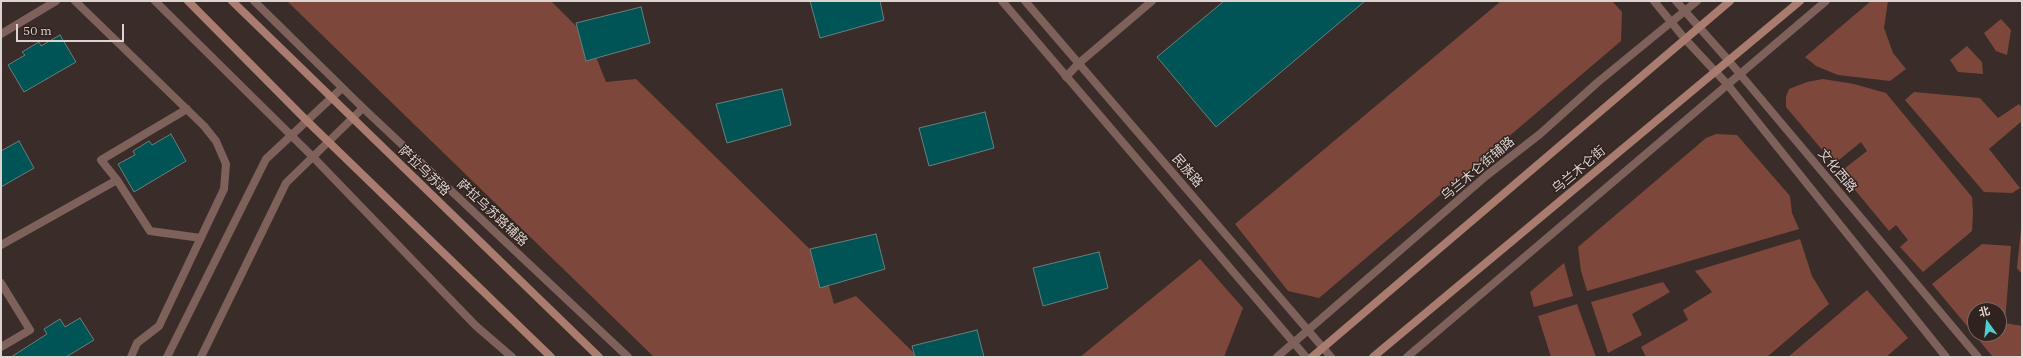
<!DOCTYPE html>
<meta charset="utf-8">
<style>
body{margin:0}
#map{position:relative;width:2023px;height:358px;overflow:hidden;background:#3a2c28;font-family:"IBM Plex Serif","Noto Sans SC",serif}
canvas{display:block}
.frame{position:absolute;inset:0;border:2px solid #ddd3d0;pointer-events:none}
.north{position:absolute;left:1967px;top:302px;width:40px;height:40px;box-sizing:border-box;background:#30221e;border:1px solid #756965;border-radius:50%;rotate:345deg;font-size:11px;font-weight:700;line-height:16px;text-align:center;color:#ddd3d0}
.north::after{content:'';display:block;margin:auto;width:14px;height:18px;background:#52cdcd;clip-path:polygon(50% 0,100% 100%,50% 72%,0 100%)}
.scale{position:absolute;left:16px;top:24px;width:108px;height:18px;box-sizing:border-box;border:2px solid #ddd3d0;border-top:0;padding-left:5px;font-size:12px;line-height:14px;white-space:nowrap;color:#ddd3d0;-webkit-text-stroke:3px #30221e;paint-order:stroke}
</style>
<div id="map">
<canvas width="2023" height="358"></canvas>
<div class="frame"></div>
<div class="north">北</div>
<div class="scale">50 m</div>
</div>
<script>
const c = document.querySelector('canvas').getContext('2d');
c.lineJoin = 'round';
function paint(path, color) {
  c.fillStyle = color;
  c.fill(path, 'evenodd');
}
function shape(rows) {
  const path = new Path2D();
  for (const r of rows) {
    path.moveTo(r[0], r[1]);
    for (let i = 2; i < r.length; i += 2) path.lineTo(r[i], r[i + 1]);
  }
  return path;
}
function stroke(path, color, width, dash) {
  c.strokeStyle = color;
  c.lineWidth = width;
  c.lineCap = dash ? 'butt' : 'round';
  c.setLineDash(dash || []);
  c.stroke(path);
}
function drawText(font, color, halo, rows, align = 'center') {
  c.font = font + ' "IBM Plex Serif","Noto Sans SC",serif';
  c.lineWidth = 3;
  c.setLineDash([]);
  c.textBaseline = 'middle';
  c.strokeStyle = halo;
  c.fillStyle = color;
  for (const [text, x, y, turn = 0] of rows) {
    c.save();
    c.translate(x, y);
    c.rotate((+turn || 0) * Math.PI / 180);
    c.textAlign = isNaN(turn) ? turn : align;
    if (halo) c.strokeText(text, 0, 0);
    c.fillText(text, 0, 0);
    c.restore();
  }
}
paint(shape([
 [287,1,551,1,589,39,606,82,636,79,822,261,834,304,856,296,918,357,654,357],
 [1501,1,1612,1,1622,12,1621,41,1319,298,1288,291,1235,224],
 [1871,1,1888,1,1884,28,1893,53,1906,69,1890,81,1838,75,1816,66,1805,57],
 [2001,19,2011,30,2007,55,1996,51,1984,33],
 [1967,46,1982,62,1983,74,1958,72,1950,60],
 [1823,79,1854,84,1886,93,1972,197,1973,213,1972,231,1923,272,1900,247,1908,240,1896,225,1889,231,1840,172,1867,151,1861,142,1834,164,1786,107,1786,97,1789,89,1807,82],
 [1914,92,1980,98,1998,118,2019,104,2022,108,2022,121,1989,149,2020,188,2012,193,1984,192,1905,100],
 [1716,134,1737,135,1790,196,1792,213,1799,229,1587,291,1581,271,1578,247,1706,138],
 [2022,219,2022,274,2017,268],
 [1800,239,1812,276,1829,304,1767,357,1646,357,1641,347,1688,320,1683,310,1712,292,1695,271],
 [1982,244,2011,246,2005,323,2022,326,2022,357,1993,357,1932,284],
 [1975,310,1999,310,1999,334,1975,334],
 [1200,259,1243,308,1224,357,1080,357],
 [1564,263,1573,296,1534,307,1530,292],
 [1663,282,1670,292,1632,314,1642,335,1608,353,1591,302],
 [1867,290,1908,338,1886,357,1788,357],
 [1577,304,1596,357,1551,357,1538,316]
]), '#7d483b');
const building = shape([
 [810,1,880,1,884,20,820,38,810,1],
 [1224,1,1365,1,1216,127,1157,57,1224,1],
 [641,7,650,43,586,61,576,23,641,7],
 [60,35,76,62,24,92,8,65,25,55,22,52,39,42,41,46,60,35],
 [782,89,791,125,727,143,716,104,782,89],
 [985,112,994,148,929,166,919,128,985,112],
 [171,134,186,161,134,192,118,164,135,155,133,151,149,141,152,145,171,134],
 [19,141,34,168,1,187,1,151,19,141],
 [876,234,885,269,820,288,810,249,876,234],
 [1099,252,1108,288,1043,306,1033,268,1099,252],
 [80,318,94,340,66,357,11,357,47,334,44,329,60,319,65,327,80,318],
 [977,330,984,357,915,357,912,346,977,330]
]);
paint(building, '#005455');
stroke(building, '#6b7e7e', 1);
stroke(shape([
 [75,1,204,126,216,141,226,164,224,189,159,326,137,343,131,357],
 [1,34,56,1],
 [1066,77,1078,64,1152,1],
 [117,180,101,160,187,109],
 [1,245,117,180,150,231,201,238],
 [1,283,30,330,1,347]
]), '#7e615a', 8);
stroke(shape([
 [155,1,313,157,476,326,512,357],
 [254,1,363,108,628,357],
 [1002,1,1306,357],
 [1025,1,1331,357],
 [1654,1,1685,39,1727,84,1946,357],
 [1676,1,1729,61,1978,357],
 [167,357,266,159,342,88],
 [201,357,286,183,363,108],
 [1277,357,1486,176,1540,134,1598,82,1697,1],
 [1407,357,1826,1]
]), '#7e615a', 8);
stroke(shape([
 [188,1,306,120,551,357],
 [232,1,599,357],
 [1312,357,1730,1],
 [1373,357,1800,1]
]), '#aa7c70', 8);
drawText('13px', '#ddd3d0', '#30221e', [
 ["乌兰木仑街辅路",1478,169,-40],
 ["乌兰木仑街",1579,170,-40],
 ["萨拉乌苏路",424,171,44],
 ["民族路",1187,171,49],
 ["文化西路",1837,171,50],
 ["萨拉乌苏路辅路",492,213,43]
]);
</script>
